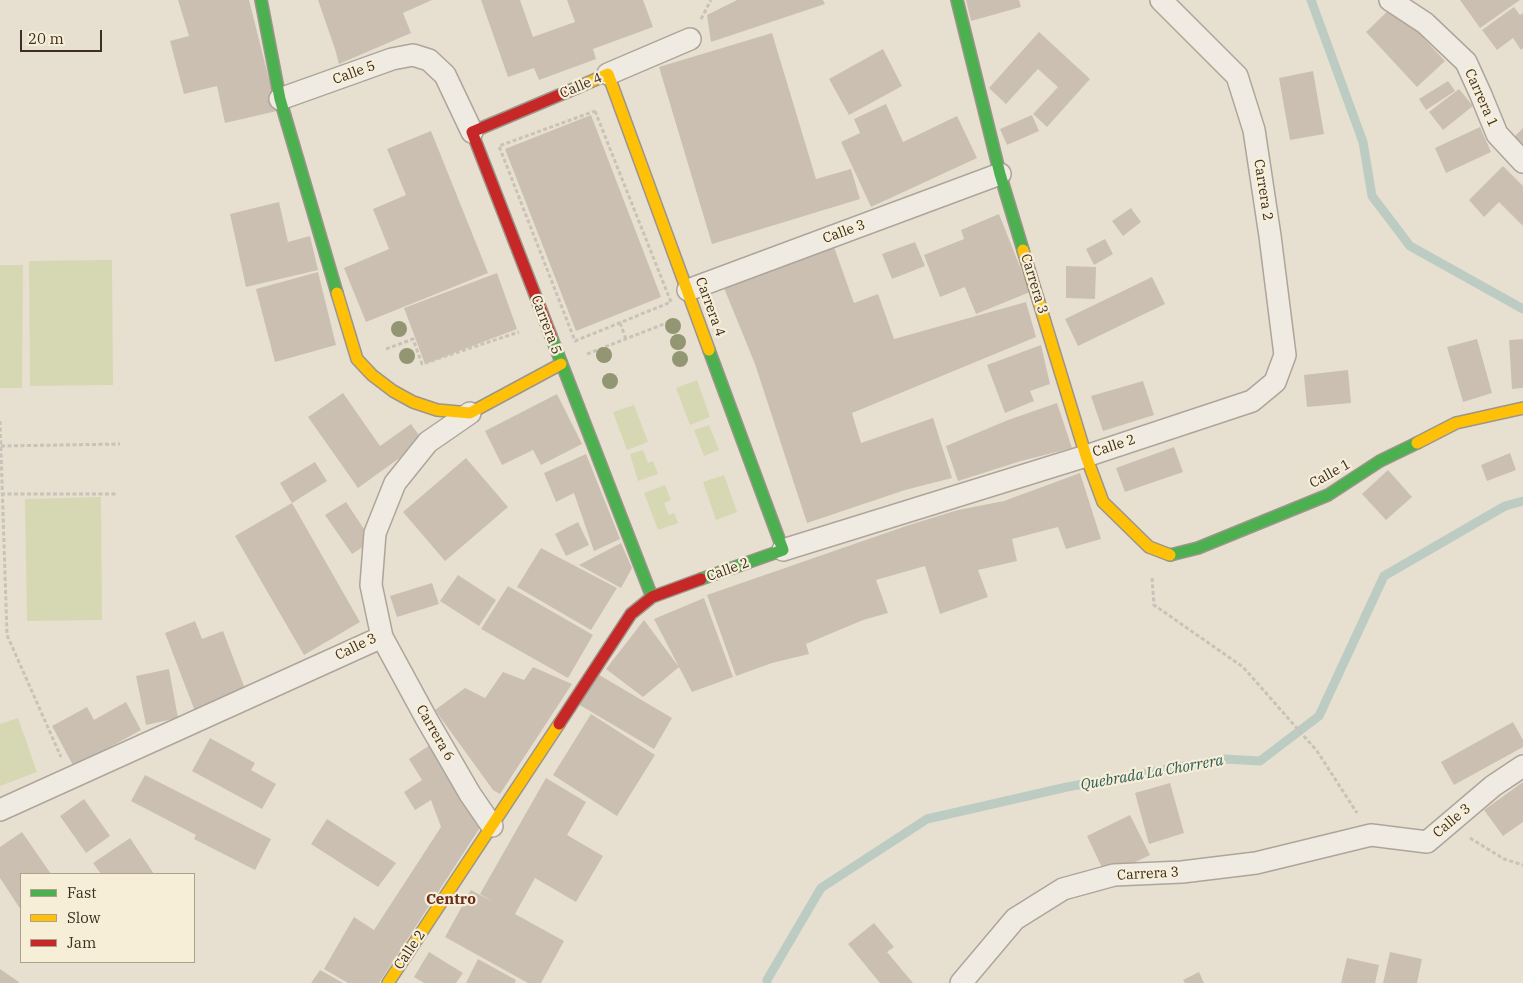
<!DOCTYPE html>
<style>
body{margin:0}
#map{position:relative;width:1523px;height:983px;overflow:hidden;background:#e7e0d1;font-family:"IBM Plex Serif",serif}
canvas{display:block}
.legend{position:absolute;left:20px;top:873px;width:175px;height:90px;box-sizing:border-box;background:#f7eed8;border:1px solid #ada18e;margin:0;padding:6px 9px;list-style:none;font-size:15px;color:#3d2e20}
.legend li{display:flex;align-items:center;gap:10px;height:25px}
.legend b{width:25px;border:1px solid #ada18e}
.scale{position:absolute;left:20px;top:30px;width:82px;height:22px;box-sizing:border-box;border:2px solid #3d2e20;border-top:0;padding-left:6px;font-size:15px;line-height:18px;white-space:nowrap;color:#3d2e20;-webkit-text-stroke:4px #f7eed8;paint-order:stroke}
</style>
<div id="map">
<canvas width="1523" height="983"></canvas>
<ul class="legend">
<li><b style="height:6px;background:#4caf50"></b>Fast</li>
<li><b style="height:6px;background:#ffc107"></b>Slow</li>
<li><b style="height:6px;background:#c62828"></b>Jam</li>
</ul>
<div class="scale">20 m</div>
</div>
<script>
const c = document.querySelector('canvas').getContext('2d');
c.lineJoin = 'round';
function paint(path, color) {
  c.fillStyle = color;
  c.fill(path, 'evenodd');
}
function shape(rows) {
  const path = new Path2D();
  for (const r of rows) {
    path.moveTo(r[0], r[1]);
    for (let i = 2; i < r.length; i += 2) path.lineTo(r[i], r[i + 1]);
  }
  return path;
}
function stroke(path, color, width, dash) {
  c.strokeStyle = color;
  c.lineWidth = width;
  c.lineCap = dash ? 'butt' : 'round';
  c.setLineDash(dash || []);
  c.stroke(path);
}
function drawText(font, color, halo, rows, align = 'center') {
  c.font = font + ' "IBM Plex Serif",serif';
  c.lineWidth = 4.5;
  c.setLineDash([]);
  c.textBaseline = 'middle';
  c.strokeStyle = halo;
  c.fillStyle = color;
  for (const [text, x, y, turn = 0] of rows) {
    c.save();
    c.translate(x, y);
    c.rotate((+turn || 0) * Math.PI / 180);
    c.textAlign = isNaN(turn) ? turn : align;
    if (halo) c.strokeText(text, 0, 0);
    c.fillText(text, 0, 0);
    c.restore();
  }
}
paint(shape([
 [112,260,113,385,30,386,29,261],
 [0,265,23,265,22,388,0,388],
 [697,380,710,417,690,425,676,388],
 [634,405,648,442,627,450,613,412],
 [709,425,719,450,704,456,694,430],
 [643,450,648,463,653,461,658,474,638,481,630,454],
 [724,475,737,512,716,520,703,482],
 [665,485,671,500,664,503,669,515,674,513,678,523,658,530,644,493],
 [101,497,102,620,27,621,25,499],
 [18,718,37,772,0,786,0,724]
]), '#d6d7b3');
stroke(shape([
 [1311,0,1363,142,1372,196,1410,246,1523,309],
 [767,983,767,980,821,888,927,819,1067,787,1225,759,1260,761,1319,716,1384,576,1505,506,1523,501]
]), '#bcccc2', 9);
paint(shape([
 [178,0,249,0,277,111,225,123,217,86,184,94,170,41,189,36],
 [318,0,432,0,403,13,411,33,339,64,335,49],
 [481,0,520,0,533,37,575,22,567,0,643,0,653,27,593,49,596,59,539,80,534,68,508,77],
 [737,0,823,0,825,4,711,42,707,15],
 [966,0,1019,0,1021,7,971,21],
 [1460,0,1520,0,1480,28],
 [1393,6,1445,61,1417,87,1366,32],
 [1514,7,1520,15,1523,13,1523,48,1521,50,1513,38,1497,50,1482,30],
 [1039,32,1090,79,1047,127,1033,114,1058,87,1038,69,1006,104,989,88],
 [772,33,816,179,851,169,860,199,712,244,659,67],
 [883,49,902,86,849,115,829,79],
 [1313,71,1324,134,1290,140,1279,78],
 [1448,81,1455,91,1426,110,1419,99],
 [1459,89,1473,106,1443,130,1429,112],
 [886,104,903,142,957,116,977,158,871,207,841,142,860,133,854,119],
 [591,115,661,297,576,331,505,149],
 [1032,115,1039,131,1007,145,1000,129],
 [1480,127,1491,152,1446,173,1435,148],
 [1523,128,1523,154,1510,141],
 [431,131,488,273,366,322,344,268,389,249,373,209,406,195,387,149],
 [1503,166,1523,186,1523,226,1499,202,1484,217,1469,200],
 [279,202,288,242,310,236,318,270,246,287,230,214],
 [1131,208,1141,222,1123,236,1112,221],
 [999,214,1030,292,976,314,965,287,940,297,924,255,964,239,961,230],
 [1105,239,1113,254,1094,265,1086,249],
 [915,242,925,266,892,279,882,254],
 [834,247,854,303,878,294,894,339,1026,302,1036,337,852,413,861,443,933,418,952,478,905,490,807,523,755,364,724,288],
 [1066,266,1096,267,1095,299,1066,298],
 [318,272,336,345,275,362,256,289],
 [497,273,517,329,425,364,404,308],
 [1152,277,1165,304,1078,346,1065,319],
 [1477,339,1492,393,1463,402,1447,347],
 [1523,339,1523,388,1512,389,1509,340],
 [1041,345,1050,384,1030,391,1034,401,1005,413,987,365],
 [1348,370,1351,403,1307,407,1304,375],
 [1143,381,1154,415,1103,431,1091,396],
 [343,393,380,446,411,424,423,441,358,488,308,417],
 [557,394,582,444,541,465,533,450,502,465,485,431],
 [1057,403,1072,448,1021,461,958,481,946,446,1008,420],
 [1174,447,1183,472,1125,492,1116,468],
 [1510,453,1516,470,1487,481,1481,465],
 [586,454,620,539,594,551,574,493,556,502,544,473],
 [466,458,508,507,445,561,403,512],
 [315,462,327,481,292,503,280,483],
 [1388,470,1412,497,1386,520,1362,494],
 [1080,473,1101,539,1066,549,1058,527,1012,539,1017,561,978,570,988,597,940,614,925,566,876,580,888,613,863,620,806,644,809,654,772,663,736,676,707,595,909,525,958,510,1004,501],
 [346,502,372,541,352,554,325,515],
 [292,503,360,622,304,655,235,536],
 [578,522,589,545,566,556,555,534],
 [621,543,632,568,621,588,579,565],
 [541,548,617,588,591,630,517,587],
 [458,575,496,600,479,626,440,601],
 [432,583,439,604,397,617,390,596],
 [508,586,593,635,568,678,481,629],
 [704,598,733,677,692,692,654,619],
 [644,620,679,667,643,697,606,669],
 [195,621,202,639,223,631,247,694,196,714,165,633],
 [533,667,572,684,500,794,493,790,435,710,465,688,485,698,503,672,524,680],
 [169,669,178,718,146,725,136,676],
 [596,673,672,718,654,749,578,704],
 [126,702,141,730,74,767,52,726,87,707,94,720],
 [591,714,655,755,617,816,553,775],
 [1513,722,1523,740,1523,747,1454,785,1441,762],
 [210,738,255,763,251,770,276,784,262,809,192,771],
 [430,745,481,826,379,983,348,983,324,969,354,917,374,930,441,827,431,800,415,810,404,792,422,780,409,759],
 [145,775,271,839,255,870,194,839,196,835,131,801],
 [546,778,586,802,567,835,603,856,576,902,535,878,515,914,564,941,541,983,528,983,445,937,471,890,493,902,480,894],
 [1523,782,1523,822,1503,836,1484,810],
 [1170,783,1184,833,1149,844,1135,793],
 [84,799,110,836,86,853,60,816],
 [1130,815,1150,855,1106,876,1087,836],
 [327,819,396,863,378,887,311,844],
 [22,832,51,874,21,874,21,910,0,878,0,847],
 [130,838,154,874,101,874,93,863],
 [874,923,894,947,887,952,913,983,880,983,848,944],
 [429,952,463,973,456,983,424,983,414,977],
 [1390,952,1422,959,1417,983,1383,983],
 [1347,958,1379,965,1375,983,1341,983],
 [478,959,516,980,515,983,466,983],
 [0,969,19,982,18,983,0,983],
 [320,970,343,983,311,983],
 [1199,972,1204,983,1185,983,1183,980]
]), '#cbbfb2');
const street = shape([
 [1390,0,1425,23,1466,62,1481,95,1497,134,1523,162],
 [608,74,690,39],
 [280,99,392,59,413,55,429,60,445,75,472,132],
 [688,290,1000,174],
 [470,413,428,442,395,483,375,533,371,585,382,637,426,718,470,794,492,826],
 [783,550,1086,456,1252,401,1275,382,1285,355,1270,236,1254,130,1237,76,1161,0],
 [0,810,382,637],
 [961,983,1015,919,1063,889,1114,875,1182,872,1256,863,1371,835,1427,842,1493,786,1523,766]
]);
const fast = shape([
 [261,0,280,99,337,293],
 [957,0,1000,174,1023,250],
 [551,336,652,597],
 [1170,555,1198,548,1328,495,1380,461,1417,443],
 [701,579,783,550,709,350]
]);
const slow = shape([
 [576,88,608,74,709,350],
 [1023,250,1086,456,1103,502,1149,547,1170,555],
 [337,293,357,359,372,375,393,391,413,402,437,410,470,413,561,364],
 [1417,443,1456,423,1523,408],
 [388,983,559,724]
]);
const jam = shape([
 [551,336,472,132,576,88],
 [559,724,631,614,652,597,701,579]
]);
stroke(street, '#ada599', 24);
stroke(fast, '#9c958a', 14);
stroke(slow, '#9c958a', 14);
stroke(jam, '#9c958a', 14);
stroke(shape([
 [701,19,711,0],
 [595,111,671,302,575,341,499,146,595,111],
 [620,323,626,339],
 [386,349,413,339,422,364,519,332],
 [587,354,669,322],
 [0,421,7,635,61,757],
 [1,446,120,444],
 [1,494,118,494],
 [1152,578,1154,605,1243,667,1317,751,1357,813],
 [1470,838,1504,859,1523,865]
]), '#c8c2b9', 3, [4, 2.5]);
stroke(street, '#efebe3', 21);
stroke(fast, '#4caf50', 11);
stroke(slow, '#ffc107', 11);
stroke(jam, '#c62828', 11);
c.fillStyle = '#929673';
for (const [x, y] of [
 [673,326],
 [399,329],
 [678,342],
 [604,355],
 [407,356],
 [680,359],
 [610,381]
]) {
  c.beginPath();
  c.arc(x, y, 8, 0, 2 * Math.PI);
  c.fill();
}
drawText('14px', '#3d2e20', '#f7eed8', [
 ["Calle 5",354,73,-20],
 ["Calle 4",581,86,-23],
 ["Carrera 1",1481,98,66],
 ["Carrera 2",1263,190,81],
 ["Calle 3",844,232,-20],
 ["Carrera 3",1034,284,73],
 ["Carrera 4",710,307,70],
 ["Carrera 5",546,325,69],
 ["Calle 2",1114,446,-18],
 ["Calle 1",1330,474,-29],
 ["Calle 2",728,570,-20],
 ["Calle 3",356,647,-26],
 ["Carrera 6",435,733,60],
 ["Calle 3",1452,821,-40],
 ["Carrera 3",1148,874,-3],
 ["Calle 2",410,950,-56]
]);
drawText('italic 15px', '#2f5d5a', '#f7eed8', [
 ["Quebrada La Chorrera",1152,773,-10]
]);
drawText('bold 15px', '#6b2e1e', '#f7eed8', [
 ["Centro",451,900]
]);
</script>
